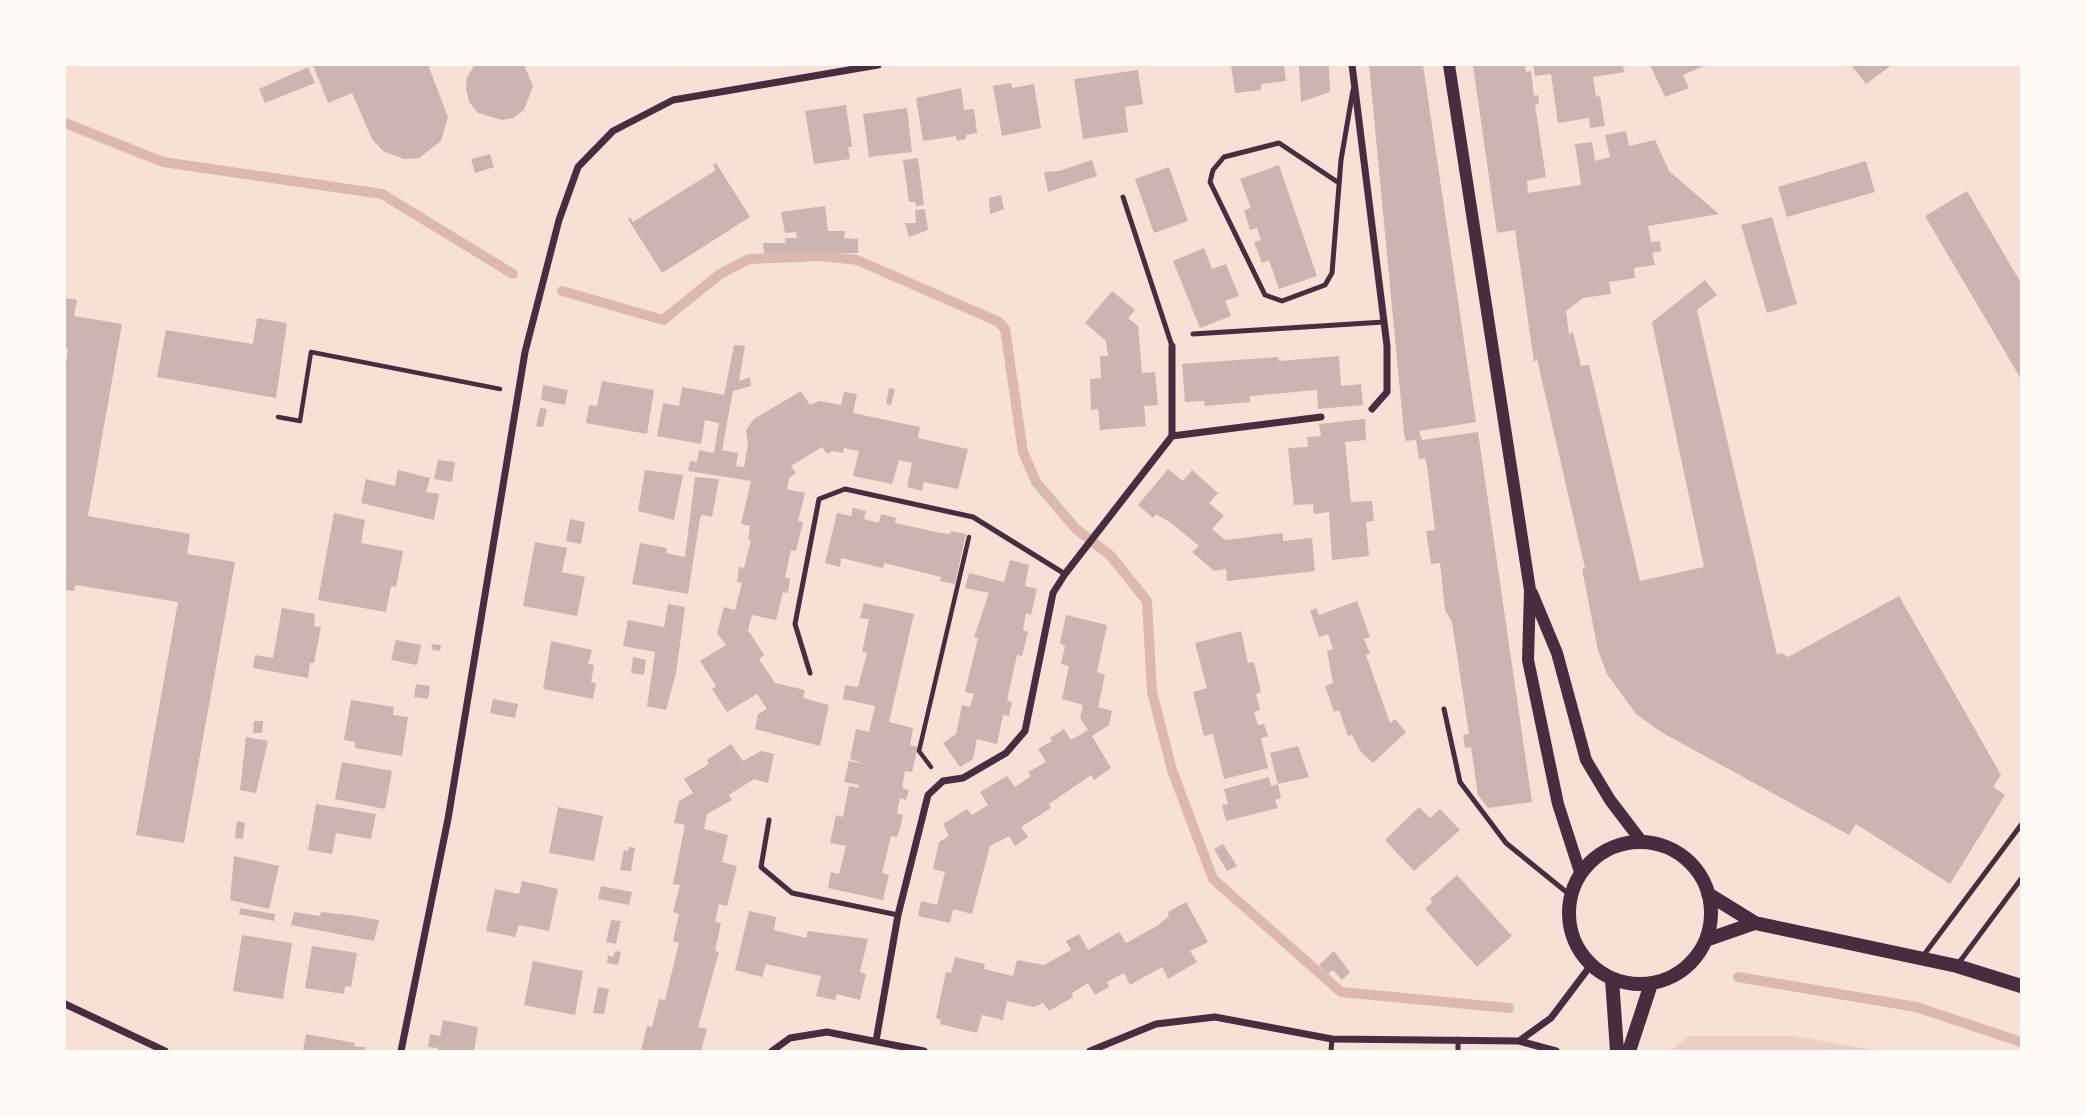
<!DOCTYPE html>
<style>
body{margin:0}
#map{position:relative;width:2086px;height:1116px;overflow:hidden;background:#f7e1d7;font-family:"Work Sans",sans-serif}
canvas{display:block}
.frame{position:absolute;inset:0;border:66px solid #fffaf5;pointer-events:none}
</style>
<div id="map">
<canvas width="2086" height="1116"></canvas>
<div class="frame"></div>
</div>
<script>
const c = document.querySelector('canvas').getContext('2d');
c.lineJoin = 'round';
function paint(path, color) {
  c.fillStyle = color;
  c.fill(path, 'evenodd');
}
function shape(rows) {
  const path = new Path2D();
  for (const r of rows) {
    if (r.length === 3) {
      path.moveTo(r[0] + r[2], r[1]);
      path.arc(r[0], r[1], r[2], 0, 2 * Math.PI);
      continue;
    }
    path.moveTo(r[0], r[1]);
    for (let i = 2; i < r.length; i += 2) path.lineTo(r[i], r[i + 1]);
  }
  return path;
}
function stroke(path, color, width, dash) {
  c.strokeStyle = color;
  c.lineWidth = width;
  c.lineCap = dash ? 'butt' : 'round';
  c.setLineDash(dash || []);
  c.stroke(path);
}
paint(shape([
 [1689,1036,1793,1036,1880,1051,1669,1051]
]), '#ebcfc5');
stroke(shape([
 [65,123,163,162,382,194,513,274],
 [562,291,663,320,720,274,749,259,822,256,857,260,999,322,1005,329,1023,452,1036,482,1076,529,1110,555,1147,601,1152,692,1172,770,1213,879,1341,992,1509,1008],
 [1738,977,1916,1007,2021,1042]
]), '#dcb8b0', 10);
paint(shape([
 [313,65,428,65,448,117,441,141,419,158,404,159,383,151,372,139,352,93,328,103],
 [475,65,524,65,533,86,524,110,513,118,502,120,478,113,469,102,466,88,467,77],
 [1231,65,1284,65,1286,81,1261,84,1261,90,1235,93],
 [1369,65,1423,65,1476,422,1419,431,1422,440,1478,432,1532,802,1488,808,1478,795,1471,747,1465,748,1463,735,1469,734,1452,622,1445,610,1440,563,1431,564,1426,531,1435,530,1427,466,1425,458,1419,459,1416,440,1406,441,1404,433],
 [1473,65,1525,65,1526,72,1531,71,1534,96,1538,95,1539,104,1535,105,1546,177,1527,181,1528,193,1581,185,1575,144,1592,142,1595,161,1610,157,1605,135,1626,131,1629,146,1655,140,1669,171,1719,214,1648,226,1651,242,1660,241,1661,251,1652,253,1655,265,1634,268,1635,278,1609,282,1611,294,1583,298,1566,311,1569,334,1573,332,1581,366,1589,365,1640,581,1704,567,1652,322,1705,280,1717,295,1697,310,1777,655,1781,653,1788,657,1899,596,2001,775,1993,787,2005,795,1950,884,1856,824,1849,835,1661,732,1636,714,1607,674,1598,650,1582,569,1585,568,1537,359,1534,362,1515,230,1497,233],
 [1533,65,1622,65,1625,72,1593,77,1596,97,1600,96,1605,126,1590,128,1589,118,1558,123,1551,74,1535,76],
 [1650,65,1706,65,1683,75,1689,88,1665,97],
 [1851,65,1892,65,1866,84],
 [1299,66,1329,66,1330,92,1301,102],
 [308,67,315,83,265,103,259,89],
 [1138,70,1143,104,1125,107,1128,132,1083,139,1074,79],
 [1011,83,1012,88,1034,84,1041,128,1002,136,993,86],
 [961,88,964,110,974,109,977,133,966,135,966,139,957,141,956,136,923,141,916,98],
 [846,105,852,147,848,147,850,159,814,164,805,111],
 [907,108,912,152,869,157,863,114],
 [490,154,494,167,475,173,471,159],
 [918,158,924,205,916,206,915,202,909,202,903,160],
 [1092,160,1097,176,1048,192,1044,172,1059,171],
 [1866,161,1875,192,1787,217,1778,187],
 [716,163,750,217,662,273,628,219,630,217,633,222,716,170,713,165],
 [1279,165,1317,276,1279,289,1269,260,1262,263,1254,242,1261,240,1257,228,1250,230,1244,210,1251,208,1240,179],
 [1169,167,1188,221,1154,233,1135,179],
 [1967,191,2021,283,2021,379,1925,216],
 [1001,195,1004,209,990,214,989,198],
 [825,206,828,231,845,231,844,238,858,239,858,253,764,253,763,243,786,243,785,238,797,238,796,232,785,233,781,212],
 [925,209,928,230,909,237,905,223,916,223,915,210],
 [1772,217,1797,304,1767,313,1741,225],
 [1204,248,1212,269,1226,264,1239,296,1225,301,1231,316,1200,328,1173,261],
 [1112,291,1135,310,1128,318,1138,326,1142,373,1155,372,1158,405,1144,406,1146,426,1100,430,1098,409,1091,410,1090,379,1101,378,1100,356,1108,356,1106,341,1085,323],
 [65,298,77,300,74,316,122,324,88,516,190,534,187,554,235,562,184,843,136,835,178,602,76,585,74,591,65,590,65,369,68,349,65,348],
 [257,318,287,323,276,398,157,377,166,330,253,344],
 [734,345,745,346,739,381,750,377,751,386,733,391,722,450,738,453,736,466,744,467,748,444,746,430,754,419,801,391,810,405,819,401,841,405,844,392,857,394,853,413,920,427,918,438,968,449,958,489,924,482,922,491,907,487,912,463,899,460,892,484,853,476,859,451,844,448,843,453,833,451,827,454,822,447,791,466,796,473,789,478,787,489,805,493,798,521,803,522,796,551,791,550,785,577,790,579,788,593,783,592,776,620,752,615,748,630,764,655,759,659,775,683,805,690,803,698,829,705,820,746,755,729,758,714,767,709,757,694,727,712,712,689,716,686,700,661,726,645,717,633,724,607,735,610,742,583,737,582,739,567,744,568,751,540,748,539,750,526,741,524,751,481,688,471,690,461,697,462,699,450,714,453,719,423,705,420,701,444,657,436,663,403,679,406,682,387,724,395],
 [1339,356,1341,386,1361,384,1363,405,1318,409,1317,390,1250,396,1250,402,1205,406,1204,401,1185,402,1182,364,1278,357,1279,361],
 [602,381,654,390,647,434,586,423,589,405,597,406],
 [543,385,568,390,565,405,541,400],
 [889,388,895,389,891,405,886,404],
 [540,408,547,409,543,427,536,426],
 [1365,419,1366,440,1345,442,1351,502,1372,501,1374,521,1366,522,1369,556,1332,560,1329,512,1314,514,1313,504,1294,505,1288,448,1308,447,1307,437,1321,436,1319,424],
 [438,460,455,462,452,482,434,479],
 [1168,469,1183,481,1192,470,1218,493,1209,503,1224,516,1212,529,1225,540,1283,533,1283,541,1312,538,1315,571,1227,581,1226,569,1214,571,1192,552,1199,546,1171,523,1156,514,1153,518,1138,505],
 [398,470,430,478,426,492,439,494,434,520,361,503,366,479,395,486],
 [645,470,683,475,674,520,638,511],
 [695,477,719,479,712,517,702,515,700,518,688,594,632,584,640,543,667,548,666,553,685,557],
 [853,508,866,511,864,519,879,523,881,514,896,518,895,523,941,533,950,534,951,531,966,534,955,584,940,581,941,577,884,563,883,568,841,558,840,567,825,563,837,513,851,516],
 [334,513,365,520,361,543,403,551,396,587,391,586,386,612,318,600],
 [570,519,585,522,581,544,566,541],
 [535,542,567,548,562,572,585,577,577,616,523,606],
 [1010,560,1029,565,1025,586,1037,589,1031,615,1026,613,1023,630,1028,632,1022,656,1017,655,1007,700,1012,702,1009,716,1003,715,997,744,977,739,973,759,960,767,943,743,956,734,962,705,970,707,974,694,965,692,978,638,974,637,989,593,965,588,969,573,1004,582],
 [1357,601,1370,637,1364,639,1370,653,1366,655,1390,723,1395,719,1406,732,1373,763,1360,751,1352,735,1348,736,1339,710,1334,712,1325,686,1333,683,1327,651,1333,649,1328,634,1319,637,1310,611,1316,608,1319,615],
 [864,603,914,614,889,722,913,728,910,745,918,747,912,772,905,771,902,788,909,790,906,800,900,798,897,813,903,815,900,829,897,837,891,836,882,873,889,875,883,900,828,888,831,872,839,874,846,846,830,843,836,815,843,817,849,786,858,788,859,785,844,782,849,761,864,764,850,759,856,729,869,732,875,706,843,699,845,685,858,687,867,653,862,652,869,619,860,618],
 [668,604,685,607,676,673,666,710,647,706,655,652,623,646,628,620,664,627],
 [282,608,315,614,314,626,321,627,314,663,310,663,308,678,253,668,255,655,273,658],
 [1066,615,1107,625,1097,672,1105,675,1098,707,1112,711,1109,725,1092,736,1111,768,1094,780,1091,775,1049,804,1051,808,1021,827,1028,837,1015,846,1009,836,990,846,972,914,953,909,950,923,918,916,921,901,937,905,945,872,933,869,939,842,949,836,943,824,967,809,972,815,988,805,980,792,1007,776,1015,787,1031,776,1028,772,1046,762,1038,749,1052,741,1050,738,1064,729,1071,740,1088,730,1080,718,1083,705,1062,699,1069,666,1061,664,1065,646,1060,643],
 [1241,631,1248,663,1254,662,1261,692,1256,694,1260,710,1254,712,1258,725,1264,724,1268,736,1261,738,1268,768,1224,779,1213,734,1204,736,1193,692,1207,688,1195,643],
 [396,640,421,645,417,665,391,660],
 [551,641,592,650,588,664,594,665,591,682,596,683,593,699,543,689],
 [431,644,441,645,440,651,433,650],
 [633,657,646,660,644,675,631,673],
 [416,684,430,686,428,699,414,697],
 [493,699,518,704,515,718,490,713],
 [351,700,394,707,393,715,408,717,402,756,355,748,355,742,344,740],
 [254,721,263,721,262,733,253,733],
 [246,737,268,741,256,793,240,790],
 [731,744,743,761,761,751,774,754,768,783,754,779,729,795,732,800,707,814,704,829,728,835,722,862,737,866,727,906,719,904,715,922,721,923,715,951,719,952,698,1027,707,1029,701,1051,641,1051,647,1026,652,1027,659,999,665,1000,679,943,673,941,679,914,673,912,680,885,673,884,685,825,674,823,679,801,693,793,684,779,709,764,707,760],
 [1298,746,1309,777,1278,784,1281,798,1275,800,1278,808,1226,821,1222,805,1228,804,1224,789,1269,777,1271,786,1278,784,1270,753],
 [342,762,392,771,385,809,335,799],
 [316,804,376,814,371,839,336,833,332,854,308,850],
 [558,807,603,816,594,861,549,853],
 [1419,807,1430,818,1440,809,1460,830,1414,871,1385,840],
 [237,821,245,823,243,839,235,838],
 [1223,844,1237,866,1227,871,1214,849],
 [629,847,635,848,631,871,620,870,624,850,628,851],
 [234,856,279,866,269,909,230,900],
 [1457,875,1512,936,1477,967,1425,909,1432,902,1430,899],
 [522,881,558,889,549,931,519,925,515,937,486,931,495,889,519,894],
 [601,886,632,892,629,905,598,899],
 [1186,902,1208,942,1190,951,1197,962,1168,979,1162,967,1130,985,1124,973,1107,982,1109,987,1095,995,1088,983,1072,993,1073,997,1049,1011,1043,1003,1034,1007,1007,1001,1003,1020,982,1015,977,1033,940,1024,941,1020,936,1018,946,972,951,973,955,957,985,964,984,969,1013,976,1017,960,1044,965,1071,950,1066,941,1079,934,1088,950,1119,932,1126,943,1157,926,1169,916,1168,912],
 [240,908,275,914,274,921,239,914],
 [749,911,776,917,774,930,806,938,808,931,868,939,860,972,866,974,860,1000,837,994,835,1000,816,996,821,976,766,964,762,977,735,970],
 [294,912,320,916,321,912,349,915,379,920,374,941,291,925],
 [611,920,621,921,616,944,606,942],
 [242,935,292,943,283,999,233,991],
 [312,946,357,953,351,987,345,986,344,994,305,988],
 [615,951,621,952,618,965,607,963,608,955,613,957],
 [1334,951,1350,972,1342,980,1333,970,1328,974,1319,965],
 [533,961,583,971,575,1015,524,1005],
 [598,987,609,989,604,1014,593,1013],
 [443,1020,478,1027,474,1051,437,1051,438,1048,428,1047,430,1034,440,1036],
 [306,1034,355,1043,354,1046,365,1047,365,1051,303,1051]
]), '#ccb4b1');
stroke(shape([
 [278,417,300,421,311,352,500,389],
 [931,767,919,751,969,537]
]), '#4a2c40', 4.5);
stroke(shape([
 [1339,183,1279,143,1224,157,1213,170,1210,182,1265,295,1282,301,1325,285,1332,273,1341,160,1353,90],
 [1123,197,1172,346],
 [1193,334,1384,322],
 [810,673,795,624,819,499,845,489,973,517,1065,574],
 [1444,709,1460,782,1506,843,1570,895],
 [769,820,761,867,792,893,898,915],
 [1923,956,2021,825],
 [1958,964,2021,879],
 [1331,1051,1332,1039],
 [1458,1051,1458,1039]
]), '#4a2c40', 5);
stroke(shape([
 [1352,65,1387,346,1387,392,1372,409],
 [1172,346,1172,436],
 [65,1004,165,1051],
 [876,1041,898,915,928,795,943,781,963,778,1006,753,1025,731,1053,593,1065,574,1172,436,1321,417],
 [1519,1041,1551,1018,1591,965],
 [401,1051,448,819,525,352,559,220,578,167,613,131,673,100,878,65],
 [772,1051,790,1038,827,1032,924,1051],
 [1090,1051,1156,1024,1215,1017,1332,1039,1519,1041,1556,1051]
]), '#4a2c40', 7);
stroke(shape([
 [1449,65,1530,590,1528,660,1558,804,1580,872],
 [1532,593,1557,653,1586,760,1610,800,1642,842]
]), '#4a2c40', 12);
stroke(shape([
 [1640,913,71],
 [1708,894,1755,923,1957,966,2021,986],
 [1706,940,1755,923],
 [1612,979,1617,1051],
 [1629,1051,1651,984]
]), '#4a2c40', 14);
</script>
